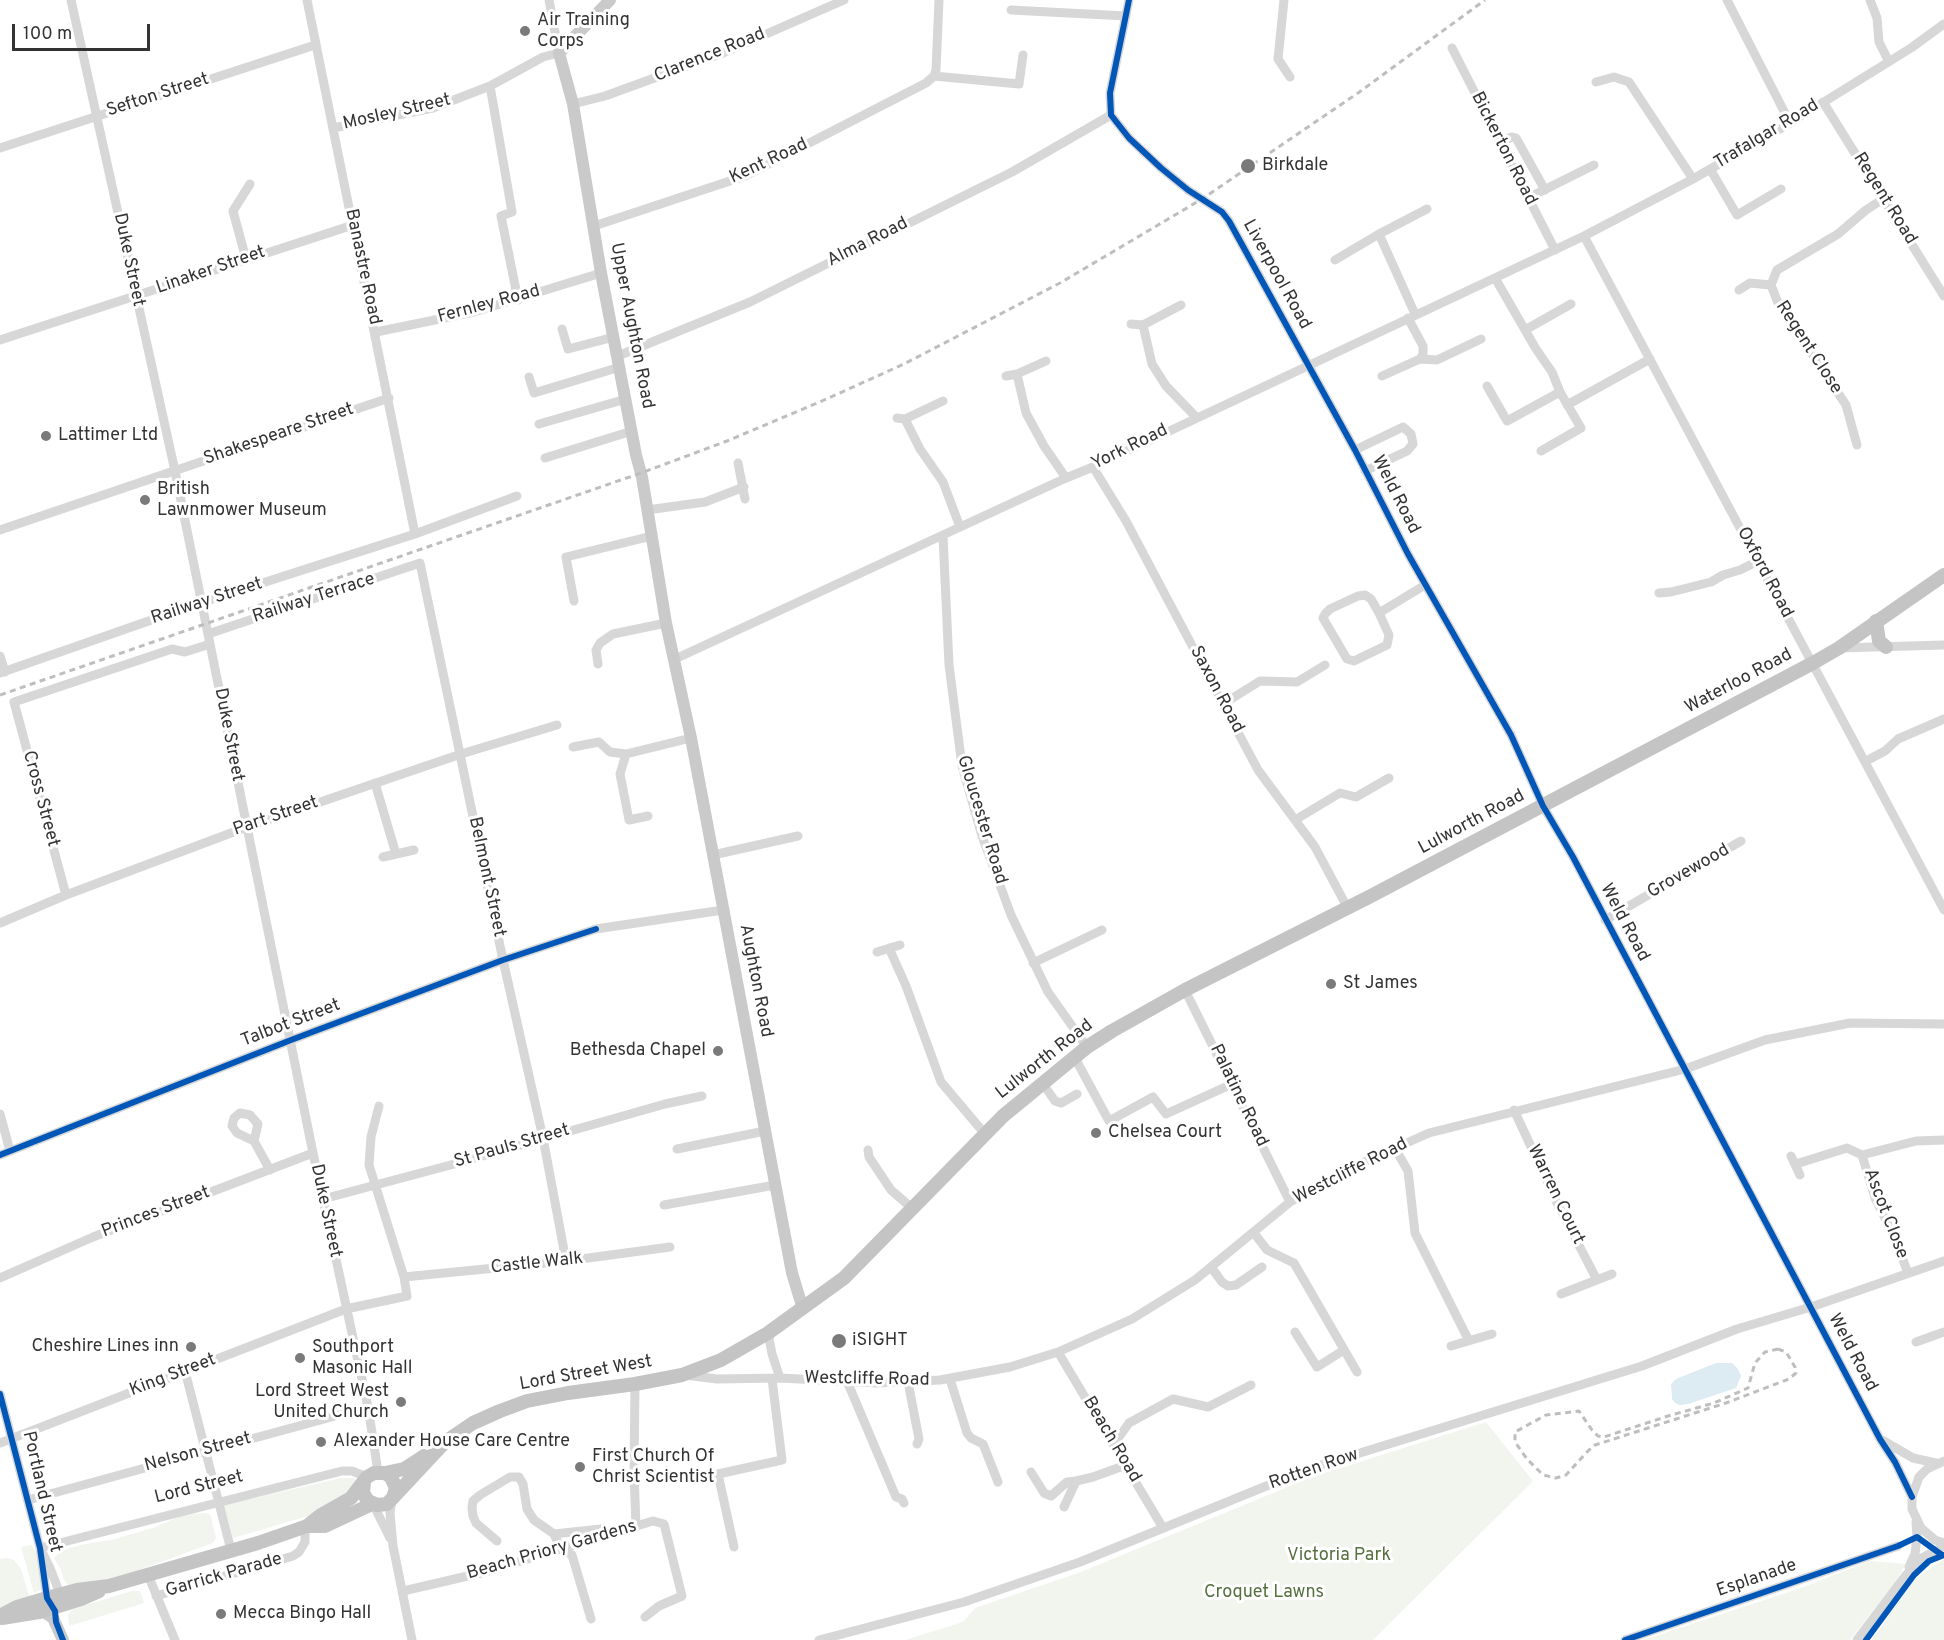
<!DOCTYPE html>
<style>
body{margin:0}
#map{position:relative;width:1944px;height:1640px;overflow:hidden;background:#fff;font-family:Overpass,sans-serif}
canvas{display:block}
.scale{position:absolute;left:12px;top:24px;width:138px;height:27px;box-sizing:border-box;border:3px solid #333;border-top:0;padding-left:8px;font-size:18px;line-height:21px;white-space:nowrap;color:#333;-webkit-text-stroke:4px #fff;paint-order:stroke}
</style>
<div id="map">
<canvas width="1944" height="1640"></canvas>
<div class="scale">100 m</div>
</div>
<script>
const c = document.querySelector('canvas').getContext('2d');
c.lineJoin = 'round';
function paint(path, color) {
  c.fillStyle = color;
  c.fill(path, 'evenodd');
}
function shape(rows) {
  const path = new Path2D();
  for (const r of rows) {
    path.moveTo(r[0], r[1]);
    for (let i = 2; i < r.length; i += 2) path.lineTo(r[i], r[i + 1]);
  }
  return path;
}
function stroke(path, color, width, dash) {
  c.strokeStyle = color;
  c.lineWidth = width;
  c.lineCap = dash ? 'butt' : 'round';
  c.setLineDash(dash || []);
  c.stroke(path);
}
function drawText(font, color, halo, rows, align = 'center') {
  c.font = font + ' Overpass,sans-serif';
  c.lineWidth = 6;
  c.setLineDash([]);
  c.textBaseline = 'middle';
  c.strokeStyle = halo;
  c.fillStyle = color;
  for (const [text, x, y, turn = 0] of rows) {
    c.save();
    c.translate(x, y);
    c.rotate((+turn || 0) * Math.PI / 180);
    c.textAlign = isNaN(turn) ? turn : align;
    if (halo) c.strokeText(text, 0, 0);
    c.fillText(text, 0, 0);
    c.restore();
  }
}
paint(shape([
 [1486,1422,1533,1481,1373,1640,905,1640,963,1622,975,1608,1081,1572,1312,1477],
 [341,1478,354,1478,357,1481,348,1495,315,1514,233,1538,224,1505],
 [204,1513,210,1514,216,1538,213,1543,127,1574,103,1580,68,1585,64,1580,61,1570,54,1558,62,1550,85,1544,111,1540,153,1528,183,1515],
 [32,1545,37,1555,42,1589,34,1593,21,1547],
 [7,1558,14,1560,21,1569,30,1599,0,1608,0,1559],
 [1944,1559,1944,1640,1872,1640,1914,1580],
 [1870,1561,1906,1564,1895,1582,1850,1640,1643,1640,1801,1588],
 [132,1591,140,1591,144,1603,69,1626,68,1615,73,1609]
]), '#f1f5ed');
paint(shape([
 [1716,1363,1732,1363,1738,1369,1741,1376,1736,1388,1688,1404,1680,1405,1675,1403,1672,1399,1671,1384,1676,1379]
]), '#ddebf3');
stroke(shape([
 [71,0,175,471,313,1153,368,1407,378,1472],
 [307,0,415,534],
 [1129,0,1110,93,1111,115,1129,138,1161,168,1188,190,1222,212,1229,221,1355,450,1408,554,1511,735,1543,806,1573,857,1880,1439,1895,1462,1912,1497],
 [1284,0,1278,59,1290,77],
 [1727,0,1790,123],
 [1870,0,1877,18,1879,42,1888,60],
 [1011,10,1126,16],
 [1452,48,1555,250],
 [934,76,1019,84,1023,55],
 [934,76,936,70,939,0],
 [1596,82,1614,77,1629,82,1693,179],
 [490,86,512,212,501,216,518,300],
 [1823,102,1944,296],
 [573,104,605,96,723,53,844,0],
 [333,128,433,108,490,86,543,57,559,53,549,0],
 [1500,142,1512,137,1516,138,1545,190],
 [0,148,315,45],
 [1710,169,1737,215,1781,189],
 [1528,198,1594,165],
 [594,226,745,176,926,83,934,76],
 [1379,234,1415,314],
 [1584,236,1944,910],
 [246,259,233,211,250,184],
 [1335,260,1379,234,1427,209],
 [1495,278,1536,349,1552,372,1560,392,1581,428,1541,451],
 [1739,290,1750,283,1771,285],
 [1131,324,1143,325,1181,305],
 [1143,325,1152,364,1166,386,1196,417],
 [562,329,568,349,614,337],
 [1525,330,1571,304],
 [376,332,474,312,601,273],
 [0,340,353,225],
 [618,356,750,302,1012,172,1111,115],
 [1420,359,1437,360,1481,339],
 [1017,374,1026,413,1044,446,1066,478],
 [1006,376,1017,374,1046,361],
 [1382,376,1420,359,1423,354,1423,346,1408,318],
 [529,377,534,393,620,367],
 [1487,386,1507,421,1560,392],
 [1567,405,1650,359],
 [897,418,905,419,943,401],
 [905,419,920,449,943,482,960,527],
 [539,424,626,399],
 [1857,445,1846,405,1778,303,1771,285,1777,270,1838,234,1866,210,1883,199],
 [1355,450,1403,427,1411,434,1413,444,1407,451,1365,471],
 [545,458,632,431],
 [738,463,745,499],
 [1093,467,1126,521,1258,770,1315,847,1347,907],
 [647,510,705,502,744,487],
 [0,530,389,398],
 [943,536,949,665,962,766,982,836,1011,915,1048,992,1087,1047],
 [1659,593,1671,592,1711,582,1723,575,1740,570,1758,561],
 [574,601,566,557,652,536],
 [1379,613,1371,599,1365,595,1358,596,1330,609,1325,614,1323,618,1347,659,1354,661,1387,645,1389,635,1379,613,1425,585],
 [208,634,420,563,503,960,543,1138,566,1261],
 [1839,648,1944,645],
 [0,656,5,672],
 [675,659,1066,478,1093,467,1584,236,1693,179,1790,123,1911,48,1944,24],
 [598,664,596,650,600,643,613,634,666,623],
 [0,673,200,603,415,534,517,496],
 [1223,704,1260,681,1297,682,1325,665],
 [573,747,599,742,610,752,626,754],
 [1866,761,1885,751,1898,739,1944,719],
 [375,783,396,854],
 [648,816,629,820,620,774,626,754,691,738],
 [1295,820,1340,793,1356,797,1389,778],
 [713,855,798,836],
 [383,857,414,850],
 [66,895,14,702,172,649,185,652,210,644],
 [1605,920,1741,841],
 [0,923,66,895,247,827,461,754,557,725],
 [889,948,906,986,941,1082,985,1134],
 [877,952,900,945],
 [1033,963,1102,930],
 [1185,990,1290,1202],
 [1075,1058,1109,1121,1153,1097,1166,1114,1232,1084],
 [1043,1084,1055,1101,1061,1103,1077,1094],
 [1514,1110,1559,1207,1597,1280],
 [0,1114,10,1151],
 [254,1141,258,1124,250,1115,240,1113,234,1118,232,1126,237,1133,254,1141,270,1170],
 [1395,1148,1408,1171,1415,1233,1468,1339],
 [677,1149,765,1131],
 [868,1150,869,1157,891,1190,913,1209],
 [0,1155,291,1040,503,960,596,929,723,910],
 [1791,1156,1800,1175],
 [1796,1164,1847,1148,1862,1155],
 [323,1199,458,1163,665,1104,702,1096],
 [664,1205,775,1185],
 [1254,1233,1267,1250,1294,1263,1357,1372],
 [1211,1267,1222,1282,1228,1286,1236,1285,1262,1267],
 [1908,1273,1893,1234,1875,1198,1862,1155,1916,1141,1944,1140],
 [404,1277,566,1261,670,1247],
 [0,1278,93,1237,313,1153],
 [1561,1294,1612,1274],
 [1295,1332,1317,1367,1344,1350],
 [768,1333,772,1354,780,1378],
 [1916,1342,1944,1332],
 [1451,1346,1492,1334],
 [1058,1352,1163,1528],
 [185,1371,231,1550],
 [685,1375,717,1379,780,1378,877,1383,940,1380,1010,1367,1058,1352,1132,1319,1195,1280,1290,1202,1348,1169,1429,1133,1685,1069,1765,1040,1850,1023,1944,1024],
 [950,1379,967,1433,971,1438,983,1444,998,1482],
 [847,1381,896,1497,902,1499,904,1503],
 [908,1382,919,1439,917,1444],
 [635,1384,634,1471,636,1527],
 [0,1394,40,1548,47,1598],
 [1882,1440,1913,1458,1936,1463],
 [0,1443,346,1309,407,1296,404,1277,369,1165,371,1137,379,1106],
 [1114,1444,1129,1423,1173,1399,1208,1407,1251,1385],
 [1944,1461,1927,1469,1919,1477,1912,1497,1912,1509,1921,1528,1935,1540,1944,1543],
 [1031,1472,1044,1493,1051,1496,1067,1482,1076,1481],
 [392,1499,390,1513,393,1546,412,1640],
 [28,1500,368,1407],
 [373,1504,390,1538],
 [1064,1507,1076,1481,1093,1477,1126,1465],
 [554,1534,601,1529],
 [497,1541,476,1523,473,1516,472,1508,473,1501,480,1495,510,1477,519,1477,523,1484,527,1509,534,1520,554,1534,561,1549,572,1555,591,1619],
 [734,1547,718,1474,782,1460,772,1379],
 [40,1548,342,1471,352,1471,367,1477],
 [43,1554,50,1568,60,1594],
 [1909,1567,1915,1554,1917,1537,1916,1522],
 [148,1575,175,1640],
 [403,1591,485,1572,653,1521,664,1524,682,1596,659,1606,645,1617],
 [156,1596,293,1556,299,1552,305,1542,305,1527],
 [819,1640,964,1602,1080,1562,1308,1469,1642,1366,1737,1329,1811,1307,1944,1261],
 [1625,1640,1898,1546],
 [1857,1640,1906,1575,1922,1558,1944,1546]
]), '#d7d7d7', 9);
stroke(shape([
 [610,0,559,53,573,104,601,273,636,455,642,477,666,623,691,738,792,1273,803,1309],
 [42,1611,53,1618,63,1640]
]), '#cacaca', 12);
stroke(shape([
 [1876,621,1879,641,1886,647],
 [385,1473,404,1469,424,1456],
 [364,1482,363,1493,368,1501,377,1505,387,1504,445,1442,473,1423,500,1411,527,1401,568,1393,635,1384,682,1375,721,1360,768,1333,844,1278,1003,1116,1087,1047,1112,1031,1185,990,1369,897,1813,663,1839,648,1944,575],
 [307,1526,321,1515,351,1498,367,1477,374,1473,385,1473,391,1477,396,1488,393,1498],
 [0,1616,17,1607,47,1598,77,1590,109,1586,258,1543,307,1526,325,1526,372,1504],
 [2,1618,39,1612,81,1599,99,1591]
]), '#c4c4c4', 14);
stroke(shape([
 [0,695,641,473,727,441,822,401,904,364,1060,283,1202,199,1358,93,1485,0],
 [1778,1349,1786,1352,1795,1367,1796,1373,1789,1379,1726,1403,1595,1445,1588,1451,1566,1475,1556,1478,1543,1475,1527,1459,1515,1442,1515,1432,1546,1415,1579,1411,1592,1430,1598,1436,1604,1437,1668,1416,1714,1403,1748,1388,1755,1363,1765,1352,1778,1349]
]), '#bebebe', 3, [6, 4.5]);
stroke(shape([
 [1129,0,1110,93,1111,115,1129,138,1161,168,1188,190,1222,212,1229,221,1355,450,1408,554,1511,735,1543,806,1573,857,1880,1439,1895,1462,1912,1497],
 [0,1155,291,1040,503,960,596,929],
 [0,1394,40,1548,47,1598,55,1611,56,1622,63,1640],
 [1625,1640,1898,1546,1917,1537,1942,1555],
 [1866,1640,1914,1575,1929,1561,1944,1555]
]), '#0057b8', 6);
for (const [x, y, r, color] of [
 [525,31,6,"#7a7a7a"],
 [1248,166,8,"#7a7a7a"],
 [46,436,6,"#7a7a7a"],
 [145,500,6,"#7a7a7a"],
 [1331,984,6,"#7a7a7a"],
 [718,1051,6,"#7a7a7a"],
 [1096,1133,6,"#7a7a7a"],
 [839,1341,8,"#7a7a7a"],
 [191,1347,6,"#7a7a7a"],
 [300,1358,6,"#7a7a7a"],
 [401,1402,6,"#7a7a7a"],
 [321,1442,6,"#7a7a7a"],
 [580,1467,6,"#7a7a7a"],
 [221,1614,6,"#7a7a7a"]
]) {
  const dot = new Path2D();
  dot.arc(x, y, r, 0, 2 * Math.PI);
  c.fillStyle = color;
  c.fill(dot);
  stroke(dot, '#fff', 2);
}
drawText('18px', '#333', '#fff', [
 ["Air Training",537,21],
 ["Corps",537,42],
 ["Birkdale",1262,166],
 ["Lattimer Ltd",58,436],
 ["British",157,490],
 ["Lawnmower Museum",157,511],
 ["St James",1343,984],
 ["Bethesda Chapel",706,1051,"right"],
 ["Chelsea Court",1108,1133],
 ["iSIGHT",852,1341],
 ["Cheshire Lines inn",179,1347,"right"],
 ["Southport",312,1348],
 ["Masonic Hall",312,1369],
 ["Lord Street West",389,1392,"right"],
 ["United Church",389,1413,"right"],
 ["Alexander House Care Centre",333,1442],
 ["First Church Of",592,1457],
 ["Christ Scientist",592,1478],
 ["Mecca Bingo Hall",233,1614]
], 'left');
drawText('18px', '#333', '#fff', [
 ["Clarence Road",710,56,-22],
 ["Sefton Street",158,96,-18],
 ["Mosley Street",397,113,-13],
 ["Trafalgar Road",1767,135,-31],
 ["Bickerton Road",1503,149,63],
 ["Kent Road",769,162,-25],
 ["Regent Road",1884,199,58],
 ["Alma Road",868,243,-27],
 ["Duke Street",128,260,78],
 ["Banastre Road",362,267,78],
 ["Linaker Street",211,271,-19],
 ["Liverpool Road",1276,275,61],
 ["Fernley Road",489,305,-15],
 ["Upper Aughton Road",631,326,79],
 ["Regent Close",1808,348,57],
 ["Shakespeare Street",279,435,-19],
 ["York Road",1130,448,-26],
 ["Weld Road",1395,495,63],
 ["Oxford Road",1764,573,62],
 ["Railway Terrace",314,599,-18],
 ["Railway Street",207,602,-18],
 ["Waterloo Road",1739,682,-28],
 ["Saxon Road",1216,690,62],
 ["Duke Street",228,735,79],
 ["Cross Street",40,799,75],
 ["Part Street",276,817,-19],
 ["Gloucester Road",981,820,73],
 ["Lulworth Road",1472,823,-28],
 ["Grovewood",1689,872,-30],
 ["Belmont Street",486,877,78],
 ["Weld Road",1624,923,62],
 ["Aughton Road",755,981,79],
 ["Talbot Street",291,1024,-21],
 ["Lulworth Road",1045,1060,-38],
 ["Palatine Road",1238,1096,64],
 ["St Pauls Street",512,1147,-16],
 ["Westcliffe Road",1351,1172,-27],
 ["Warren Court",1555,1195,64],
 ["Duke Street",325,1211,78],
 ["Princes Street",156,1213,-21],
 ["Ascot Close",1885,1214,69],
 ["Castle Walk",537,1264,-6],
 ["Weld Road",1852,1353,62],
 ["Lord Street West",586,1374,-10],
 ["King Street",173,1376,-21],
 ["Westcliffe Road",867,1380,1],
 ["Beach Road",1111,1440,59],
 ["Nelson Street",198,1453,-15],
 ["Rotten Row",1314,1470,-19],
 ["Lord Street",199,1488,-14],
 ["Portland Street",41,1492,77],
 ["Beach Priory Gardens",552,1551,-16],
 ["Garrick Parade",224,1576,-16],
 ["Esplanade",1757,1579,-19]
]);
drawText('18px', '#56703f', '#fff', [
 ["Victoria Park",1339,1556],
 ["Croquet Lawns",1264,1593]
]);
</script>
